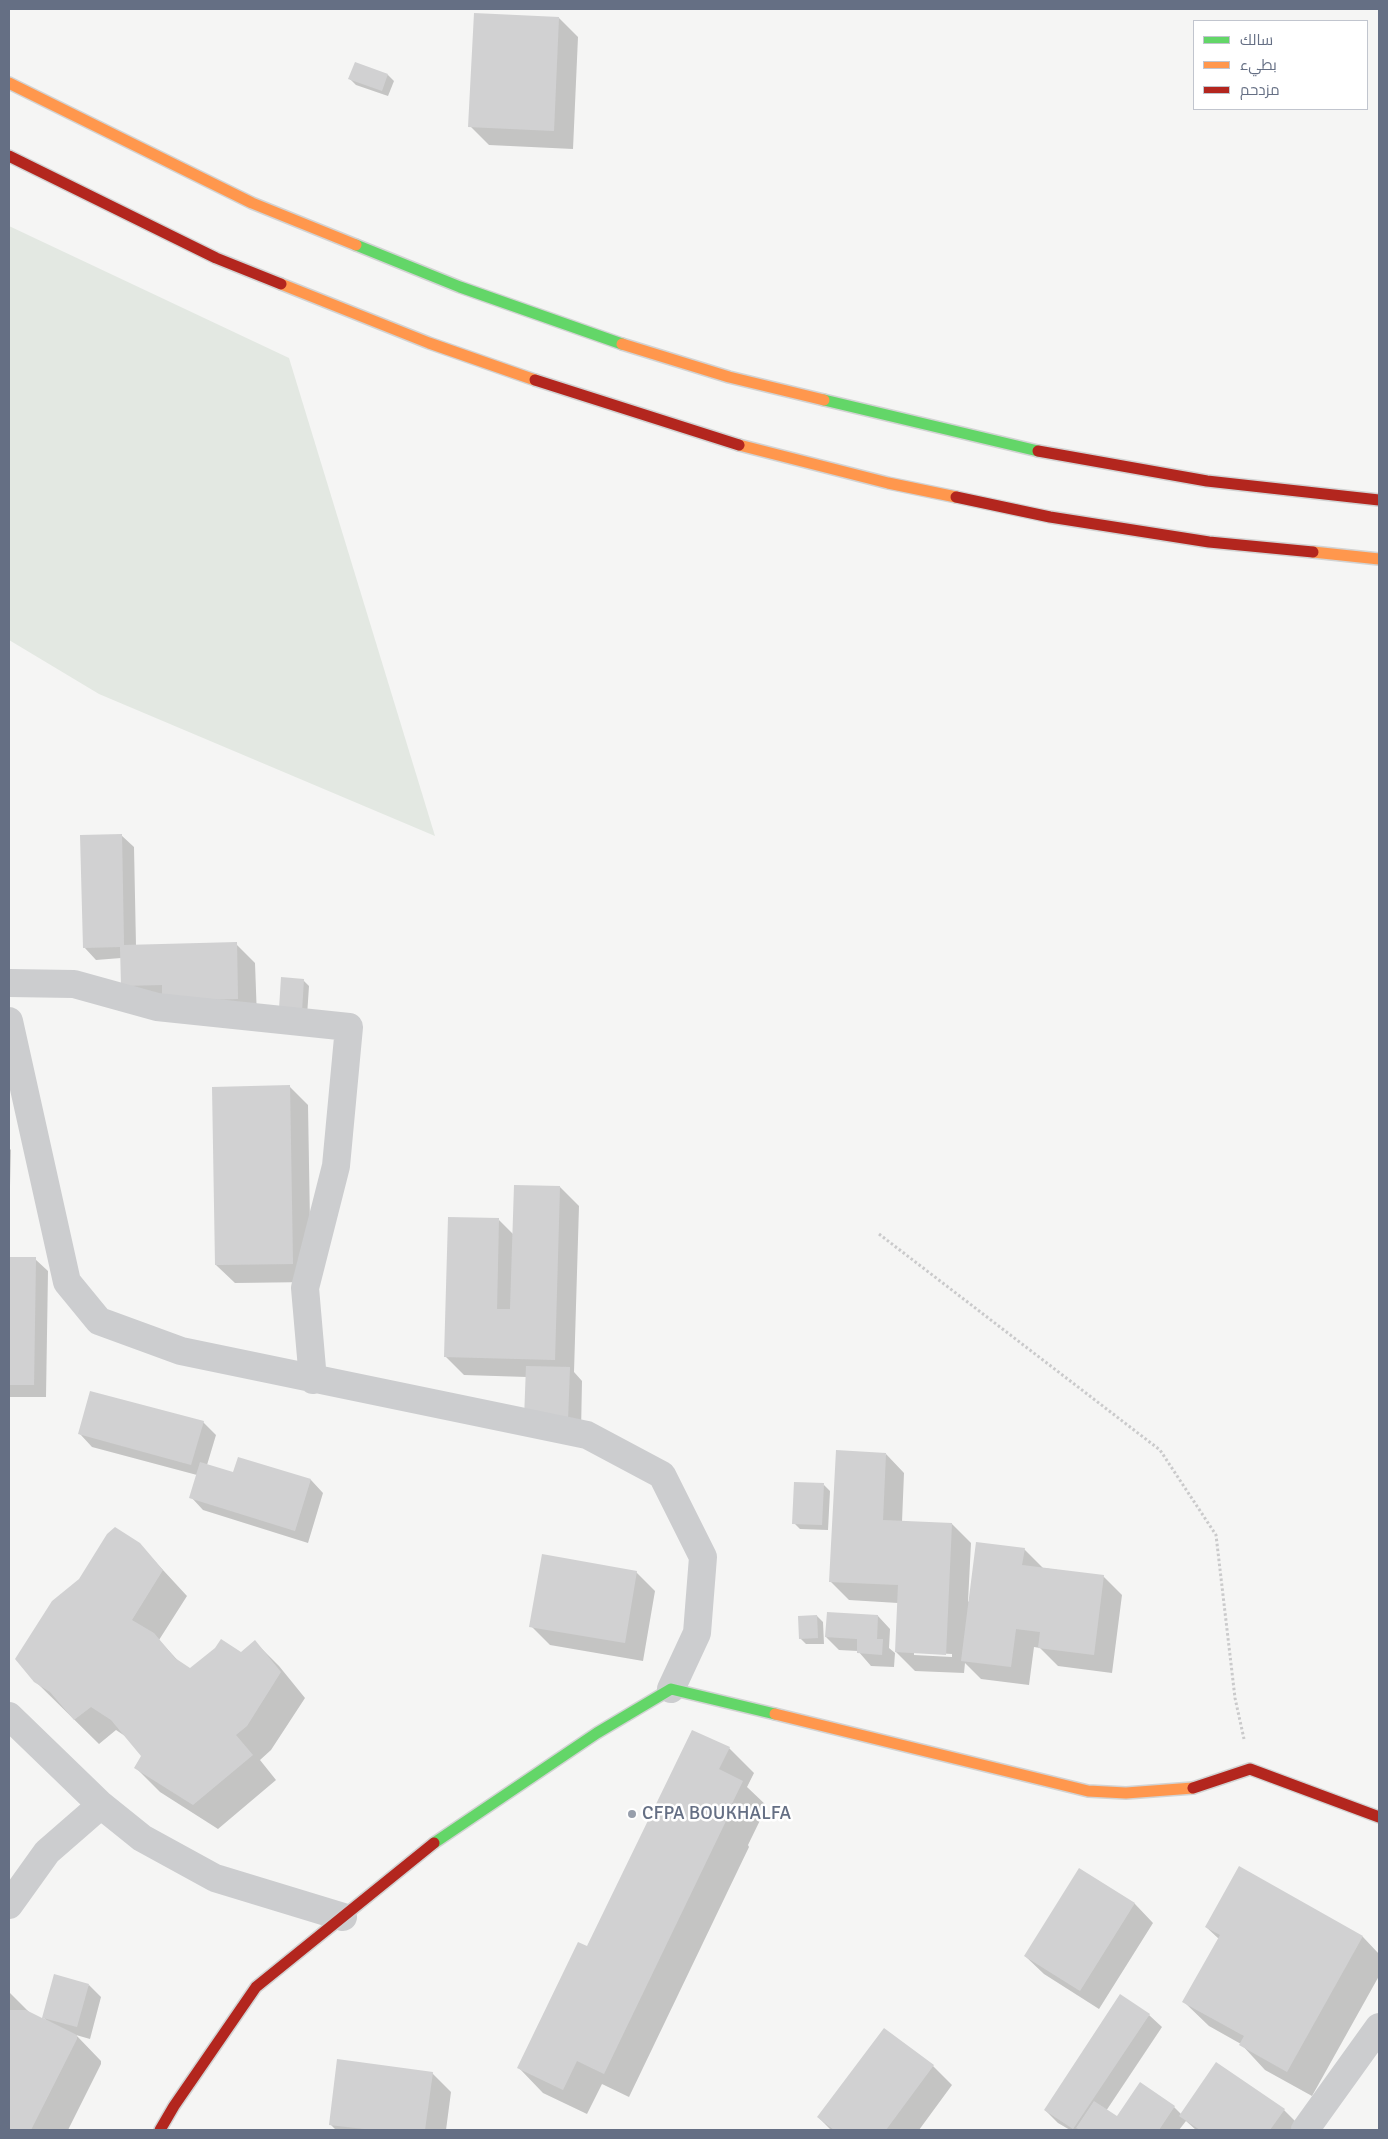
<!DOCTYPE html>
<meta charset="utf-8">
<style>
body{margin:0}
#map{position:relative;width:1388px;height:2139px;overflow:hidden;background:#f5f5f4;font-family:Signika,Cairo,sans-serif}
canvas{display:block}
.frame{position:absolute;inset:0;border:10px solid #656f84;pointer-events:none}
.legend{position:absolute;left:1193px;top:20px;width:175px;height:90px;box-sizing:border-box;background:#fff;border:1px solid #c1c5ce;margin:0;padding:6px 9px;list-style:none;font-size:15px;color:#656f84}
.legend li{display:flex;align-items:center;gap:10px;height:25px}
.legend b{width:25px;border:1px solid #c1c5ce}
</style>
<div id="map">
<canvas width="1388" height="2139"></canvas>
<div class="frame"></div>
<ul class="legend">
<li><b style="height:6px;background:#63d668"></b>سالك</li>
<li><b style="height:6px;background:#ff974d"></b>بطيء</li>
<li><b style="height:6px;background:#b3261e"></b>مزدحم</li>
</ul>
</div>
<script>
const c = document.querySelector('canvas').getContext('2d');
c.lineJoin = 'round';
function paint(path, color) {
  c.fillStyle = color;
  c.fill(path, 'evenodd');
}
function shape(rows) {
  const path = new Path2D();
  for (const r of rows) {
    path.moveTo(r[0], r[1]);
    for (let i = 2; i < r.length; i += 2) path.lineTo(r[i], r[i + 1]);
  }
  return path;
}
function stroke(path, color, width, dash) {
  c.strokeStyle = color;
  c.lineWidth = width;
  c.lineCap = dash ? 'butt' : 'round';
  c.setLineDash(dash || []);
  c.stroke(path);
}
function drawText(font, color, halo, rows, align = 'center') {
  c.font = font + ' Signika,sans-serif';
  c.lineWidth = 5;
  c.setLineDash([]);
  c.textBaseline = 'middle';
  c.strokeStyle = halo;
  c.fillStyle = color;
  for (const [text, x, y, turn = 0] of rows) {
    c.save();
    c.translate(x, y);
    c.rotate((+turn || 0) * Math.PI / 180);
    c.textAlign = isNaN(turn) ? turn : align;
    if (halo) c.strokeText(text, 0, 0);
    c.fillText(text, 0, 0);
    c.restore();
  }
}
paint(shape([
 [9,226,289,358,435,836,99,694,9,640]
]), '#e3e8e2');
paint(shape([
 [559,18,578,37,573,149,489,145,470,126],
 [388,75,394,81,388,96,356,85,350,79],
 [121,835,134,847,136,946,236,944,255,963,257,1018,122,986,121,958,96,960,84,947],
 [303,980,309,986,307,1016,286,1015],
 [289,1086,308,1105,311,1282,235,1283,216,1265],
 [9,1148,11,1150,9,1223],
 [560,1187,579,1206,574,1372,582,1381,581,1432,527,1377,464,1375,445,1356,499,1220,514,1235],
 [9,1258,35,1259,48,1271,46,1397,9,1397],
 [203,1422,216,1435,207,1465,234,1473,311,1480,323,1493,308,1543,203,1510,191,1497,197,1475,92,1447,80,1434],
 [886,1454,904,1473,902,1522,952,1524,971,1543,968,1602,1024,1549,1043,1568,1103,1576,1122,1595,1112,1673,1058,1666,1040,1648,1034,1647,1029,1685,981,1679,965,1663,964,1673,915,1671,896,1652,898,1603,849,1600,830,1581],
 [914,1652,952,1654,952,1657,914,1655],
 [824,1485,830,1491,828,1530,800,1529,794,1523],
 [139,1544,187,1596,159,1640,182,1665,190,1670,241,1653,255,1642,279,1666,305,1698,271,1750,260,1760,276,1780,218,1829,160,1792,135,1767,142,1756,128,1738,116,1730,99,1744,35,1681],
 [636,1572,655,1591,643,1661,550,1645,531,1626],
 [817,1616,823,1622,824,1644,806,1644,800,1638],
 [878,1616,890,1629,889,1648,895,1653,894,1667,871,1666,858,1651,839,1650,826,1637],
 [729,1748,754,1773,747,1787,767,1806,748,1845,749,1847,629,2097,602,2084,587,2114,543,2093,519,2068,588,1948],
 [1239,1868,1363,1937,1379,1954,1379,1976,1312,2096,1265,2070,1241,2044,1209,2026,1184,2002,1219,1939,1206,1927],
 [1079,1870,1135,1904,1153,1923,1099,2009,1044,1974,1025,1956],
 [89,1985,101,1997,90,2039,76,2035,101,2061,101,2064,68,2130,9,2130,9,1992,31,2014,47,2021,43,2017],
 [1149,2015,1162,2027,1106,2111,1117,2118,1174,2107,1182,2115,1284,2110,1297,2123,1291,2130,1196,2130,1186,2121,1179,2130,1070,2130,1058,2123,1045,2110],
 [884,2030,933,2066,952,2085,919,2130,831,2130,818,2117],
 [432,2073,451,2092,446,2130,336,2130,330,2124]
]), '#0003');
paint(shape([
 [474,13,559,17,554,131,468,127],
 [355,62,388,74,382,91,348,79],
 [122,834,124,945,237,942,238,999,162,1001,162,985,121,986,120,947,83,948,80,835],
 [281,977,304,979,302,1011,279,1009],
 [290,1085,293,1264,215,1265,212,1087],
 [514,1185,560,1186,555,1360,444,1357,448,1217,499,1218,497,1309,510,1309],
 [9,1257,36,1257,34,1385,9,1385],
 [526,1366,570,1367,568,1420,524,1419],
 [90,1391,204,1421,191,1465,78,1434],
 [836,1450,886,1453,883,1520,952,1523,946,1655,895,1652,898,1585,829,1582],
 [238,1457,311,1479,295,1531,189,1498,200,1462,233,1472],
 [794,1482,824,1483,822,1525,792,1524],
 [115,1527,140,1543,163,1570,132,1620,154,1633,175,1658,190,1668,215,1648,221,1639,241,1652,255,1640,281,1672,247,1726,236,1735,253,1755,193,1805,134,1768,141,1756,111,1720,91,1707,74,1720,50,1692,34,1682,15,1659,52,1601,79,1579,107,1534],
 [976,1542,1025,1548,1022,1565,1104,1575,1094,1655,1038,1648,1040,1632,1016,1629,1011,1667,961,1661],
 [542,1554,637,1571,625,1643,529,1627],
 [827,1612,878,1615,877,1639,883,1639,882,1655,857,1653,857,1639,825,1637],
 [817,1615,818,1638,799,1639,798,1616],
 [692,1730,730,1747,719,1769,743,1781,724,1820,726,1821,604,2074,577,2061,563,2090,517,2068,578,1942,587,1946],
 [1239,1866,1363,1936,1287,2072,1239,2045,1244,2036,1182,2002,1220,1935,1205,1927],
 [1079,1868,1135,1903,1080,1991,1024,1956],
 [54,1974,89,1984,77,2027,43,2018,77,2035,77,2039,31,2130,9,2130,9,2010,26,2010,42,2018],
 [1120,1994,1150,2014,1073,2129,1044,2110],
 [884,2028,934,2065,886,2130,834,2130,817,2117],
 [337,2059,433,2072,425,2130,373,2130,329,2125],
 [1216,2062,1285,2109,1270,2130,1200,2130,1179,2116],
 [1140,2082,1175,2106,1159,2130,1080,2130,1076,2128,1094,2101,1117,2116]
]), '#d1d1d2');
const fast = shape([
 [356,245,460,287,622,344],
 [824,400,1038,451],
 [434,1843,597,1733,671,1689,775,1714]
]);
const slow = shape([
 [9,83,252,203,356,245],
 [281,284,429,343,535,380],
 [622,344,729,377,824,400],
 [739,445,888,483,956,497],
 [1313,552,1379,559],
 [775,1714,1088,1791,1126,1793,1193,1788]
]);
const jam = shape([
 [9,156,216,258,281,284],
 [535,380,739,445],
 [1038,451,1207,481,1379,500],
 [956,497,1050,517,1209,542,1313,552],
 [1193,1788,1250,1769,1379,1817],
 [160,2130,174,2106,256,1987,434,1843]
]);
stroke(fast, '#d2d3d3', 14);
stroke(slow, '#d2d3d3', 14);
stroke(jam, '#d2d3d3', 14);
stroke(shape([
 [879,1234,1160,1450,1216,1535,1235,1698,1244,1739]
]), '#cacacb', 3, [2.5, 2.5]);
stroke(shape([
 [9,983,74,984,157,1007,349,1027,336,1166,305,1288,313,1380],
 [9,1021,67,1282,99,1321,181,1351,587,1435,662,1475,703,1557,697,1633,671,1689],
 [9,1716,101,1805],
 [9,1905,47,1852,101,1805,142,1838,215,1878,343,1917],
 [1305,2130,1379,2027]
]), '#cccdcf', 28);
stroke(fast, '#63d668', 11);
stroke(slow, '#ff974d', 11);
stroke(jam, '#b3261e', 11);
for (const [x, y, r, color] of [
 [632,1814,5,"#979eab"]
]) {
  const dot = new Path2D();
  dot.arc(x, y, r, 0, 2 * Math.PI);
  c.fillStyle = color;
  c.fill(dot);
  stroke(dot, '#fff', 2);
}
drawText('19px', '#656f84', '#fff', [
 ["CFPA BOUKHALFA",642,1814]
], 'left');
</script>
